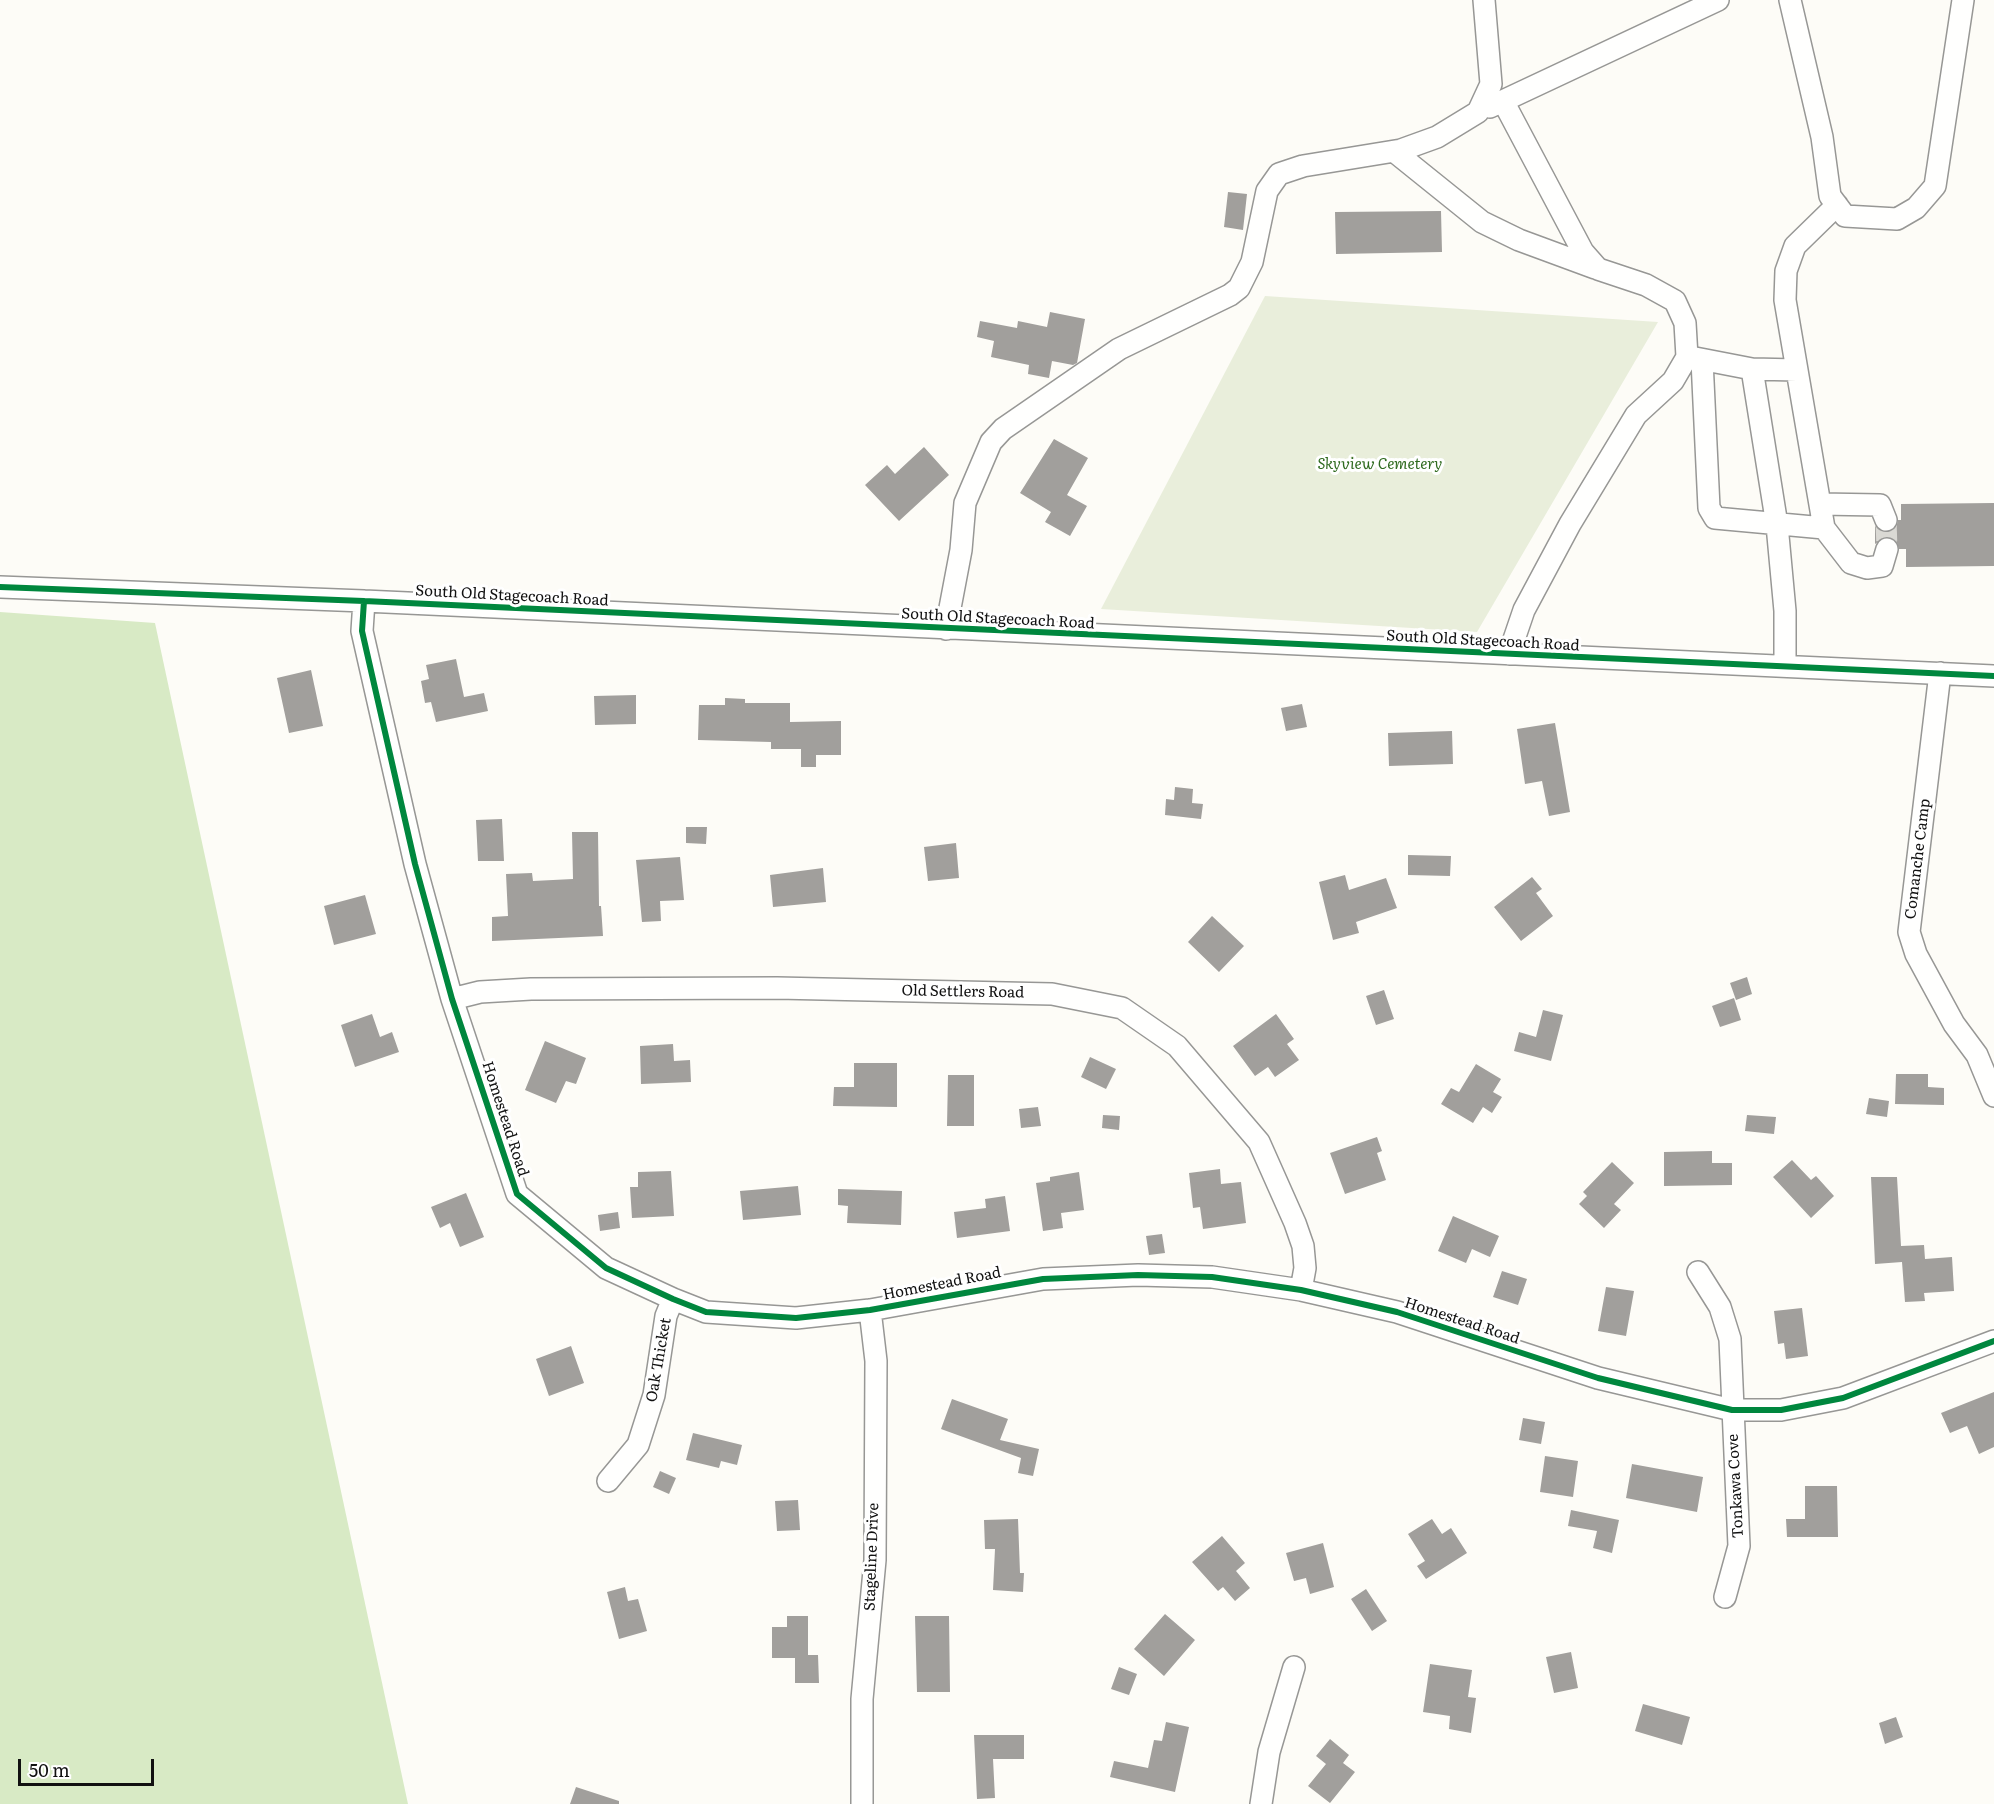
<!DOCTYPE html>
<style>
body{margin:0}
#map{position:relative;width:1994px;height:1804px;overflow:hidden;background:#fdfcf7;font-family:Literata,serif}
canvas{display:block}
.scale{position:absolute;left:18px;top:1759px;width:136px;height:27px;box-sizing:border-box;border:3px solid #111;border-top:0;padding-left:8px;font-size:18px;line-height:21px;white-space:nowrap;color:#111;-webkit-text-stroke:4px #fff;paint-order:stroke}
</style>
<div id="map">
<canvas width="1994" height="1804"></canvas>
<div class="scale">50 m</div>
</div>
<script>
const c = document.querySelector('canvas').getContext('2d');
c.lineJoin = 'round';
function paint(path, color) {
  c.fillStyle = color;
  c.fill(path, 'evenodd');
}
function shape(rows) {
  const path = new Path2D();
  for (const r of rows) {
    path.moveTo(r[0], r[1]);
    for (let i = 2; i < r.length; i += 2) path.lineTo(r[i], r[i + 1]);
  }
  return path;
}
function stroke(path, color, width, dash) {
  c.strokeStyle = color;
  c.lineWidth = width;
  c.lineCap = dash ? 'butt' : 'round';
  c.setLineDash(dash || []);
  c.stroke(path);
}
function drawText(font, color, halo, rows, align = 'center') {
  c.font = font + ' Literata,serif';
  c.lineWidth = 6;
  c.setLineDash([]);
  c.textBaseline = 'middle';
  c.strokeStyle = halo;
  c.fillStyle = color;
  for (const [text, x, y, turn = 0] of rows) {
    c.save();
    c.translate(x, y);
    c.rotate((+turn || 0) * Math.PI / 180);
    c.textAlign = isNaN(turn) ? turn : align;
    if (halo) c.strokeText(text, 0, 0);
    c.fillText(text, 0, 0);
    c.restore();
  }
}
paint(shape([
 [0,612,155,623,408,1804,0,1804]
]), '#d8eac5');
paint(shape([
 [1265,296,1658,322,1477,632,1101,609]
]), '#e9eedb');
paint(shape([
 [1228,192,1247,194,1243,230,1224,227],
 [1441,211,1442,252,1336,254,1335,212],
 [1050,312,1085,319,1077,363,1073,365,1052,361,1049,378,1028,374,1029,365,991,357,994,341,977,337,980,321,1017,328,1018,321,1047,327],
 [1054,439,1088,458,1067,495,1087,506,1070,536,1045,522,1051,512,1020,493],
 [924,447,949,475,899,521,865,485,887,465,895,474],
 [1994,503,1994,566,1906,567,1906,549,1899,549,1896,540,1885,537,1875,544,1875,526,1885,533,1896,528,1898,520,1901,520,1901,504],
 [456,659,464,697,484,693,488,711,436,722,431,702,425,703,421,681,429,679,426,665],
 [311,670,323,726,289,733,277,678],
 [636,695,636,724,595,725,594,696],
 [725,698,745,699,745,703,790,703,790,722,841,721,841,755,816,755,816,767,801,767,801,749,771,749,771,742,698,740,699,705,725,705],
 [1302,704,1307,727,1286,731,1281,708],
 [1555,723,1570,812,1549,816,1542,781,1525,784,1517,729],
 [1452,731,1453,764,1389,766,1388,733],
 [1175,787,1193,789,1192,803,1203,804,1201,819,1165,815,1166,799,1174,800],
 [502,819,504,861,478,861,476,820],
 [686,827,707,827,706,844,686,843],
 [572,832,598,832,599,906,601,906,603,936,492,941,492,917,508,916,506,874,532,873,533,881,573,879],
 [956,843,959,878,928,881,924,847],
 [1408,855,1451,856,1450,876,1408,875],
 [680,857,684,900,660,901,661,921,642,922,636,860],
 [823,868,826,902,773,907,770,875],
 [1345,875,1349,890,1386,878,1397,908,1356,922,1359,933,1333,940,1319,882],
 [1532,877,1542,889,1536,893,1553,916,1521,941,1494,907],
 [365,895,376,934,334,945,324,906],
 [1212,916,1244,946,1219,972,1188,942],
 [1747,977,1752,994,1736,1000,1730,983],
 [1384,990,1394,1019,1376,1025,1366,996],
 [1734,998,1741,1020,1720,1027,1712,1006],
 [1543,1010,1563,1015,1551,1061,1514,1051,1519,1032,1536,1037],
 [372,1014,380,1037,392,1032,399,1052,355,1067,341,1025],
 [1276,1014,1294,1039,1287,1044,1299,1060,1275,1077,1268,1067,1255,1076,1233,1046],
 [545,1041,586,1058,576,1084,566,1081,556,1103,525,1090],
 [673,1044,674,1061,690,1060,691,1082,641,1084,640,1046],
 [1090,1057,1116,1069,1106,1089,1081,1077],
 [854,1063,897,1063,897,1107,833,1106,834,1087,854,1087],
 [1476,1064,1501,1079,1493,1092,1502,1097,1492,1113,1483,1107,1473,1123,1441,1104,1451,1088,1459,1092],
 [1896,1074,1928,1074,1928,1087,1944,1088,1944,1105,1895,1104],
 [948,1075,974,1075,974,1126,947,1126],
 [1869,1098,1889,1101,1887,1117,1866,1114],
 [1038,1107,1041,1126,1021,1128,1019,1109],
 [1103,1115,1120,1116,1119,1130,1102,1128],
 [1747,1115,1776,1117,1774,1134,1745,1131],
 [1377,1137,1382,1151,1377,1153,1386,1180,1345,1194,1330,1153],
 [1712,1151,1712,1163,1732,1163,1732,1185,1664,1186,1664,1152],
 [1792,1160,1811,1180,1816,1176,1834,1196,1811,1218,1773,1177],
 [1612,1162,1634,1183,1614,1204,1621,1210,1604,1228,1579,1204,1587,1196,1583,1192],
 [1220,1169,1221,1184,1241,1182,1246,1223,1203,1229,1200,1207,1193,1208,1189,1173],
 [671,1171,674,1216,632,1218,630,1187,638,1187,638,1172],
 [1079,1172,1084,1210,1061,1213,1063,1228,1043,1231,1036,1183,1050,1181,1050,1177],
 [1871,1177,1897,1177,1901,1246,1924,1245,1925,1259,1952,1257,1954,1291,1924,1293,1925,1301,1905,1302,1902,1262,1875,1264],
 [798,1186,801,1215,743,1220,740,1191],
 [838,1189,902,1191,901,1225,847,1223,848,1206,838,1205],
 [466,1193,484,1237,460,1247,450,1223,440,1228,431,1207],
 [1005,1196,1010,1231,957,1238,954,1212,986,1208,985,1199],
 [618,1212,620,1228,600,1231,598,1215],
 [1453,1216,1499,1236,1490,1257,1472,1249,1466,1263,1438,1251],
 [1162,1234,1165,1253,1149,1255,1146,1236],
 [1502,1271,1527,1279,1518,1305,1493,1297],
 [1606,1287,1634,1291,1626,1336,1598,1331],
 [1802,1308,1808,1356,1786,1359,1784,1343,1778,1344,1774,1311],
 [571,1346,584,1383,549,1396,536,1359],
 [1994,1392,1994,1447,1979,1454,1967,1426,1950,1433,1941,1413],
 [952,1399,1008,1419,1000,1440,1039,1449,1033,1476,1018,1473,1021,1458,941,1429],
 [1523,1418,1545,1422,1541,1444,1519,1440],
 [693,1433,742,1445,737,1465,721,1461,719,1468,686,1460],
 [1545,1456,1578,1461,1573,1497,1540,1492],
 [1632,1464,1703,1477,1697,1512,1626,1498],
 [660,1471,676,1478,669,1494,653,1487],
 [1805,1486,1837,1486,1838,1537,1787,1537,1786,1519,1805,1519],
 [798,1500,800,1530,777,1531,775,1501],
 [1571,1510,1619,1520,1612,1553,1593,1548,1597,1531,1568,1526],
 [1018,1519,1020,1573,1024,1573,1023,1592,993,1590,995,1549,985,1549,984,1520],
 [1432,1519,1442,1534,1451,1528,1467,1553,1426,1579,1417,1566,1425,1561,1408,1534],
 [1222,1536,1245,1563,1236,1571,1250,1588,1235,1601,1223,1587,1218,1591,1192,1562],
 [1323,1543,1334,1587,1310,1594,1306,1578,1294,1581,1286,1553],
 [625,1587,628,1601,638,1599,647,1631,619,1639,607,1592],
 [1366,1589,1387,1621,1372,1631,1351,1599],
 [1165,1614,1195,1640,1164,1676,1134,1649],
 [787,1616,808,1616,808,1655,818,1655,819,1683,795,1683,795,1658,772,1658,772,1627,787,1627],
 [915,1616,949,1616,950,1692,917,1692],
 [1571,1652,1578,1688,1554,1693,1546,1657],
 [1430,1664,1472,1670,1468,1697,1476,1698,1471,1733,1449,1729,1450,1716,1423,1712],
 [1119,1667,1137,1674,1129,1695,1111,1689],
 [1643,1704,1690,1717,1682,1745,1635,1731],
 [1896,1717,1903,1737,1885,1744,1879,1723],
 [1166,1722,1189,1727,1175,1792,1110,1777,1114,1761,1148,1768,1154,1740,1162,1741],
 [974,1735,1024,1735,1024,1759,993,1759,995,1798,977,1799],
 [1330,1739,1349,1755,1343,1763,1355,1772,1330,1803,1308,1786,1326,1764,1316,1756],
 [576,1787,619,1801,619,1804,570,1804]
]), '#a19f9c');
stroke(shape([
 [1886,520,1887,549]
]), '#dad9d4', 21, [21, 10]);
const minor = shape([
 [1790,0,1822,137,1830,196,1845,216,1897,219,1916,208,1935,186,1963,0],
 [1503,101,1583,252,1598,269,1646,285,1675,301,1685,323,1687,357,1673,381,1636,415,1570,524,1524,610,1509,654],
 [1490,107,1718,0],
 [1395,152,1482,222,1519,240,1595,268],
 [1690,357,1752,369,1777,525,1785,611,1785,666],
 [1702,360,1709,508,1715,518,1824,528,1785,300,1786,271,1795,246,1837,205],
 [1752,369,1797,370],
 [1820,504,1880,505,1886,520],
 [1824,528,1851,563,1867,568,1882,566,1887,549],
 [0,587,364,601,1994,676],
 [364,601,362,631,415,864,452,999,517,1194,606,1268,673,1299,706,1312,796,1318,870,1310,1043,1279,1138,1275,1212,1277,1301,1290,1397,1312,1598,1378,1732,1410,1781,1410,1843,1398,1994,1341],
 [946,629,961,550,965,503,991,442,1003,429,1119,349,1230,295,1239,288,1252,262,1267,191,1279,174,1303,166,1401,150,1437,137,1478,112,1491,84,1484,0],
 [1940,673,1909,932,1916,954,1954,1024,1977,1055,1994,1096],
 [452,999,480,992,531,989,777,988,1052,994,1122,1008,1177,1046,1259,1142,1295,1223,1303,1246,1305,1268,1301,1290],
 [1698,1272,1720,1307,1730,1339,1739,1546,1725,1597],
 [608,1481,638,1445,654,1395,666,1316,673,1299],
 [862,1804,862,1699,875,1560,876,1361,870,1310],
 [1261,1804,1269,1752,1294,1667]
]);
stroke(minor, '#979795', 24);
stroke(minor, '#fffffe', 21);
stroke(shape([
 [0,587,364,601,1994,676],
 [364,601,362,631,415,864,452,999,517,1194,606,1268,673,1299,706,1312,796,1318,870,1310,1043,1279,1138,1275,1212,1277,1301,1290,1397,1312,1598,1378,1732,1410,1781,1410,1843,1398,1994,1341]
]), '#00873e', 6);
drawText('italic 15px', '#2f6b1f', '#fff', [
 ["Skyview Cemetery",1380,465]
]);
drawText('15px', '#111', '#fff', [
 ["South Old Stagecoach Road",512,596,3],
 ["South Old Stagecoach Road",998,619,3],
 ["South Old Stagecoach Road",1483,641,3],
 ["Comanche Camp",1918,859,-83],
 ["Old Settlers Road",963,992,1],
 ["Homestead Road",505,1119,72],
 ["Homestead Road",942,1284,-11],
 ["Homestead Road",1462,1321,18],
 ["Oak Thicket",659,1360,-80],
 ["Tonkawa Cove",1736,1486,-93],
 ["Stageline Drive",872,1557,-88]
]);
</script>
